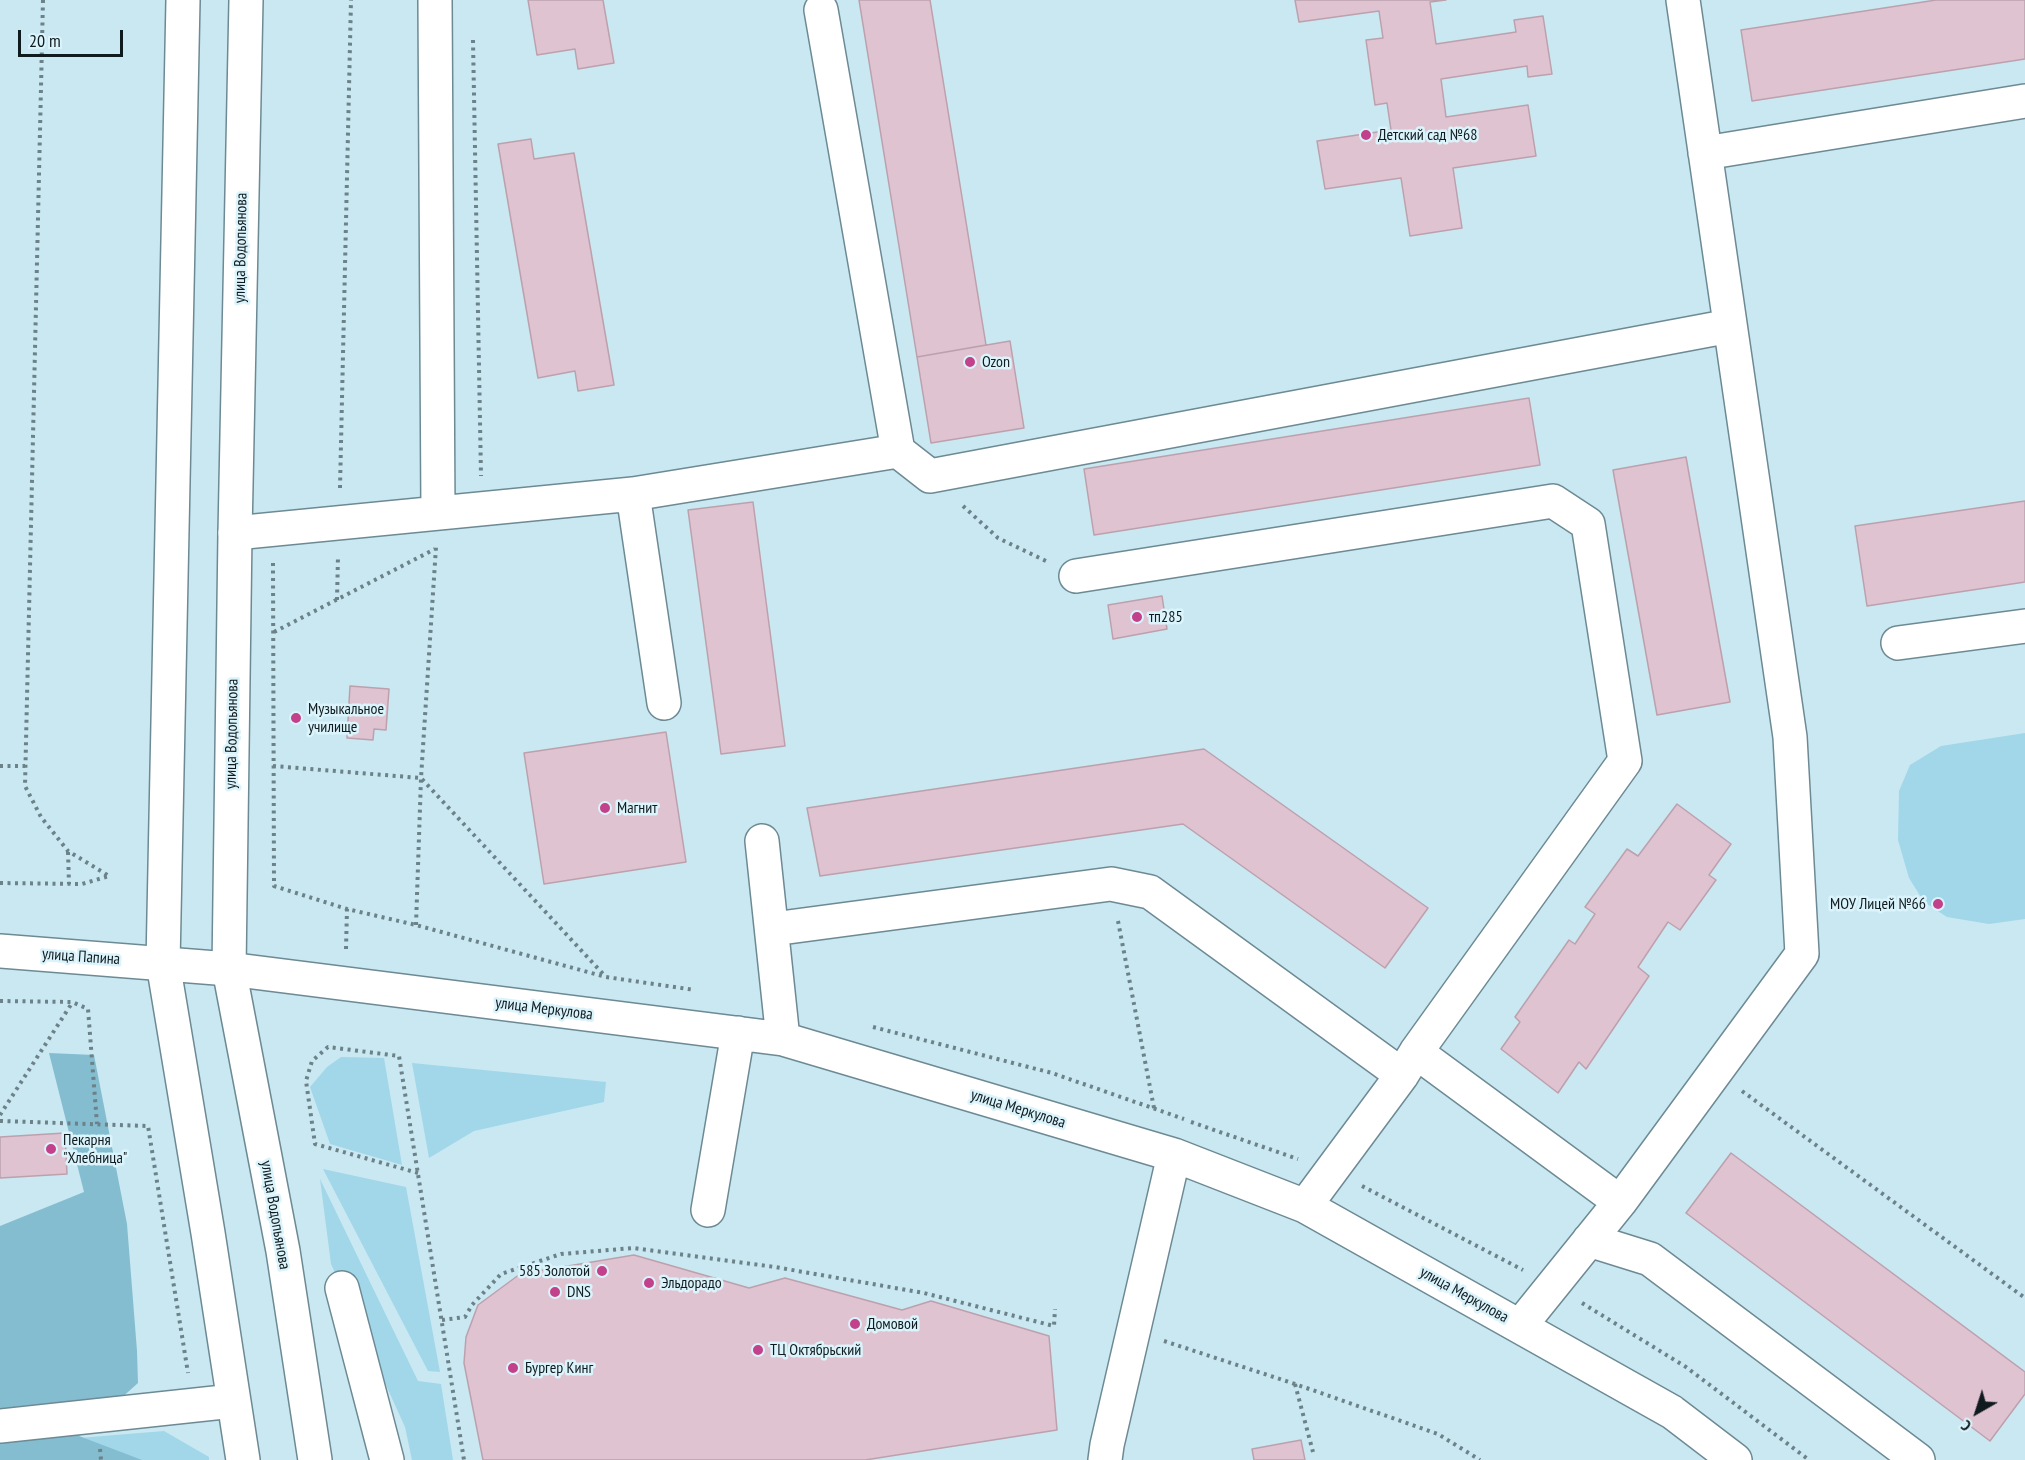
<!DOCTYPE html>
<meta charset="utf-8">
<style>
body{margin:0}
#map{position:relative;width:2025px;height:1460px;overflow:hidden;background:#c9e8f2;font-family:"PT Sans Narrow",sans-serif}
canvas{display:block}
.north{position:absolute;left:1947px;top:1382px;width:60px;height:60px;-webkit-text-stroke:4px #dbf4fc;paint-order:stroke;rotate:219deg;font-size:16px;font-weight:700;line-height:24px;text-align:center;color:#101b1f}
.north::after{content:'';display:block;margin:auto;width:21px;height:27px;background:#101b1f;clip-path:polygon(50% 0,100% 100%,50% 72%,0 100%)}
.scale{position:absolute;left:18px;top:30px;width:105px;height:27px;box-sizing:border-box;border:3px solid #101b1f;border-top:0;padding-left:8px;font-size:18px;line-height:21px;white-space:nowrap;color:#101b1f;-webkit-text-stroke:4px #dbf4fc;paint-order:stroke}
</style>
<div id="map">
<canvas width="2025" height="1460"></canvas>
<div class="north">С</div>
<div class="scale">20 m</div>
</div>
<script>
const c = document.querySelector('canvas').getContext('2d');
c.lineJoin = 'round';
function paint(path, color) {
  c.fillStyle = color;
  c.fill(path, 'evenodd');
}
function shape(rows) {
  const path = new Path2D();
  for (const r of rows) {
    path.moveTo(r[0], r[1]);
    for (let i = 2; i < r.length; i += 2) path.lineTo(r[i], r[i + 1]);
  }
  return path;
}
function stroke(path, color, width, dash) {
  c.strokeStyle = color;
  c.lineWidth = width;
  c.lineCap = dash ? 'butt' : 'round';
  c.setLineDash(dash || []);
  c.stroke(path);
}
function drawText(font, color, halo, rows, align = 'center') {
  c.font = font + ' "PT Sans Narrow",sans-serif';
  c.lineWidth = 5;
  c.setLineDash([]);
  c.textBaseline = 'middle';
  c.strokeStyle = halo;
  c.fillStyle = color;
  for (const [text, x, y, turn = 0] of rows) {
    c.save();
    c.translate(x, y);
    c.rotate((+turn || 0) * Math.PI / 180);
    c.textAlign = isNaN(turn) ? turn : align;
    if (halo) c.strokeText(text, 0, 0);
    c.fillText(text, 0, 0);
    c.restore();
  }
}
paint(shape([
 [2025,733,2025,919,1989,924,1947,917,1924,902,1909,878,1898,840,1899,791,1910,765,1941,746],
 [341,1057,384,1058,402,1165,330,1144,310,1087,327,1067],
 [412,1063,606,1082,604,1102,474,1131,429,1158],
 [323,1169,406,1187,440,1372,428,1371],
 [320,1179,418,1381,441,1384,453,1460,412,1460,405,1427,331,1264],
 [164,1431,209,1457,209,1460,2,1460,30,1442]
]), '#a1d7e9');
paint(shape([
 [49,1053,94,1055,127,1224,137,1351,138,1383,79,1436,142,1460,0,1460,0,1226,84,1192]
]), '#84bdd0');
const building = shape([
 [528,0,603,0,614,63,578,69,575,49,537,55,528,0],
 [859,0,930,0,986,345,917,357,859,0],
 [1295,0,1446,0,1430,2,1436,44,1516,32,1514,20,1543,16,1552,74,1528,77,1527,66,1441,79,1446,117,1528,105,1536,156,1453,168,1462,228,1410,236,1401,178,1325,189,1317,141,1391,130,1387,103,1375,105,1366,40,1383,38,1379,11,1299,22,1295,0],
 [1936,0,2025,0,2025,59,1752,101,1741,30,1936,0],
 [531,139,534,159,574,153,614,385,578,391,575,371,538,378,498,144,531,139],
 [1010,341,1024,428,931,443,917,357,1010,341],
 [1529,398,1540,465,1094,535,1084,469,1529,398],
 [1686,457,1730,702,1657,715,1613,470,1686,457],
 [2025,501,2025,582,1867,606,1855,526,2025,501],
 [753,502,785,746,721,754,688,510,753,502],
 [1162,596,1167,629,1113,639,1108,605,1162,596],
 [350,686,389,689,386,730,374,729,373,740,347,738,350,686],
 [666,732,686,862,544,884,524,753,666,732],
 [1204,749,1428,908,1385,968,1183,824,820,876,807,808,1204,749],
 [1677,804,1731,844,1709,875,1716,880,1680,930,1668,922,1638,967,1649,976,1586,1069,1579,1062,1558,1093,1501,1049,1520,1022,1515,1017,1569,940,1575,944,1595,914,1585,907,1627,849,1638,856,1677,804],
 [65,1133,67,1174,0,1178,0,1137,65,1133],
 [1731,1153,2025,1372,2025,1394,1990,1441,1686,1213,1731,1153],
 [634,1255,749,1288,785,1278,902,1310,931,1301,1049,1336,1057,1430,865,1460,483,1460,464,1363,466,1337,478,1305,520,1274,634,1255],
 [1301,1440,1305,1460,1254,1460,1252,1449,1301,1440]
]);
paint(building, '#dfc3d0');
stroke(building, '#bca1ad', 1.5);
const minor = shape([
 [435,0,438,513],
 [1705,153,2025,101],
 [898,451,930,476,1730,326],
 [633,494,664,703],
 [235,533,633,494,898,451,821,10],
 [1076,576,1553,501,1588,524,1625,761,1416,1052,1402,1075,1305,1206],
 [1898,643,2025,626],
 [762,841,783,1039],
 [773,929,1111,884,1150,892,1402,1075],
 [0,951,229,969,783,1039,1174,1155,1305,1206,1672,1412,1735,1460],
 [1416,1052,1620,1202],
 [708,1210,738,1033],
 [1589,1240,1650,1259,1918,1460],
 [342,1288,387,1460],
 [1520,1326,1620,1202,1802,954,1790,737,1683,0],
 [0,1426,233,1401],
 [1105,1460,1107,1445,1174,1155]
]);
const major = shape([
 [183,0,163,963,208,1233,243,1460],
 [246,0,235,533,229,969,283,1251,315,1460]
]);
stroke(minor, '#6d8a94', 36);
stroke(major, '#6d8a94', 36);
stroke(shape([
 [43,0,25,786,41,817,68,851,109,876],
 [473,40,481,476],
 [340,488,351,0],
 [963,506,998,538,1046,561],
 [273,563,274,886,347,909,416,925,606,977,695,990],
 [337,600,338,556],
 [274,632,435,549],
 [0,766,25,766],
 [273,766,421,778,605,976],
 [68,852,69,884],
 [0,883,82,884,109,876],
 [1118,921,1154,1108],
 [416,925,421,778,436,547],
 [346,949,347,909],
 [0,1001,72,1002,88,1009,97,1124],
 [873,1027,1052,1073,1184,1119],
 [1742,1091,2025,1298],
 [0,1115,72,1003],
 [0,1121,148,1126,188,1373],
 [1191,1122,1298,1159],
 [418,1173,315,1144,306,1081,312,1061,328,1047,399,1056,464,1460],
 [1362,1186,1523,1270],
 [1582,1303,1686,1367,1809,1460],
 [442,1320,465,1317,472,1305,501,1274,561,1254,633,1248,775,1267,924,1293,1054,1326,1055,1309],
 [1164,1341,1295,1384,1438,1434,1480,1460],
 [1295,1384,1313,1452],
 [100,1449,101,1460]
]), '#6c8188', 4, [3, 4.5]);
stroke(minor, '#fff', 33);
stroke(major, '#fff', 33);
for (const [x, y, r, color] of [
 [1366,135,6,"#c2418a"],
 [970,362,6,"#c2418a"],
 [1137,617,6,"#c2418a"],
 [296,718,6,"#c2418a"],
 [605,808,6,"#c2418a"],
 [1938,904,6,"#c2418a"],
 [51,1149,6,"#c2418a"],
 [602,1271,6,"#c2418a"],
 [649,1283,6,"#c2418a"],
 [555,1292,6,"#c2418a"],
 [855,1324,6,"#c2418a"],
 [758,1350,6,"#c2418a"],
 [513,1368,6,"#c2418a"]
]) {
  const dot = new Path2D();
  dot.arc(x, y, r, 0, 2 * Math.PI);
  c.fillStyle = color;
  c.fill(dot);
  stroke(dot, '#dbf4fc', 2);
}
drawText('16px', '#101b1f', '#dbf4fc', [
 ["Детский сад №68",1378,135],
 ["Ozon",982,362],
 ["тп285",1149,617],
 ["Музыкальное",308,709],
 ["училище",308,727],
 ["Магнит",617,808],
 ["МОУ Лицей №66",1926,904,"right"],
 ["Пекарня",63,1140],
 ["\"Хлебница\"",63,1158],
 ["585 Золотой",590,1271,"right"],
 ["Эльдорадо",661,1283],
 ["DNS",567,1292],
 ["Домовой",867,1324],
 ["ТЦ Октябрьский",770,1350],
 ["Бургер Кинг",525,1368]
], 'left');
drawText('16px', '#101b1f', '#dbf4fc', [
 ["улица Водопьянова",241,248,-89],
 ["улица Водопьянова",232,734,-89],
 ["улица Папина",81,957,4],
 ["улица Меркулова",544,1009,7],
 ["улица Меркулова",1018,1109,17],
 ["улица Водопьянова",275,1215,80],
 ["улица Меркулова",1464,1295,29]
]);
</script>
